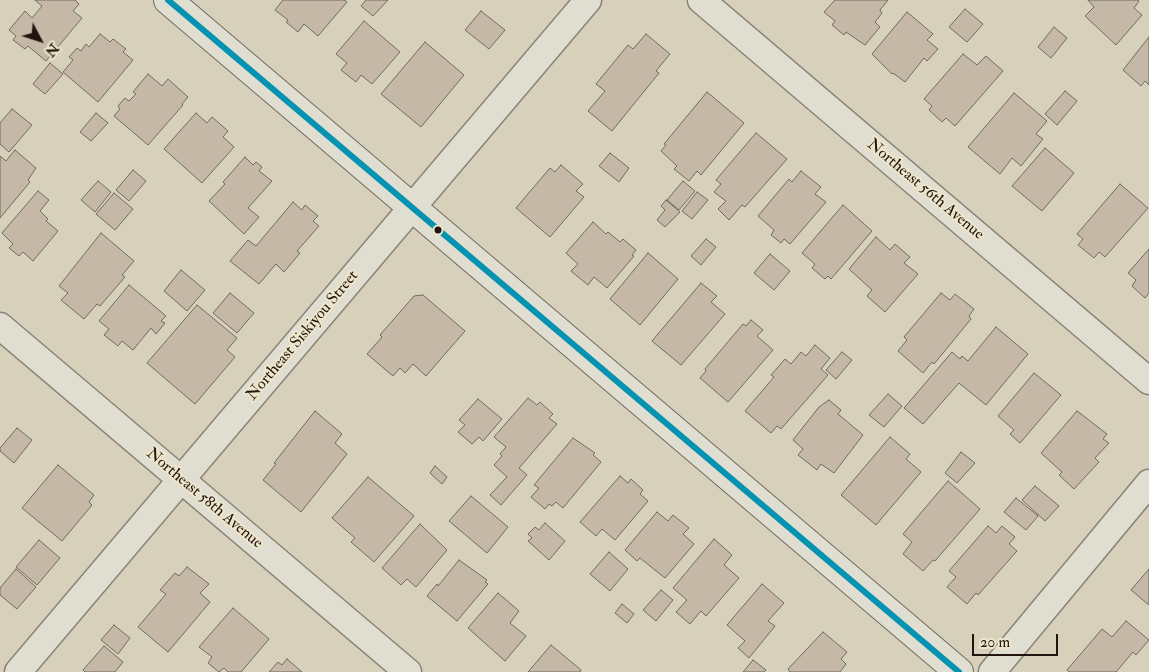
<!DOCTYPE html>
<style>
body{margin:0}
#map{position:relative;width:1149px;height:672px;overflow:hidden;background:#d7d1bb;font-family:"IM FELL Double Pica",serif}
canvas{display:block}
.north{position:absolute;left:15px;top:15px;width:50px;height:50px;-webkit-text-stroke:4px #ede6ca;paint-order:stroke;rotate:130deg;font-size:14px;font-weight:700;line-height:20px;text-align:center;color:#22140f}
.north::after{content:'';display:block;margin:auto;width:18px;height:22px;background:#22140f;clip-path:polygon(50% 0,100% 100%,50% 72%,0 100%)}
.scale{position:absolute;left:972px;top:634px;width:86px;height:22px;box-sizing:border-box;border:2px solid #22140f;border-top:0;padding-left:6px;font-size:15px;line-height:18px;white-space:nowrap;color:#22140f;-webkit-text-stroke:4px #ede6ca;paint-order:stroke}
</style>
<div id="map">
<canvas width="1149" height="672"></canvas>
<div class="north">N</div>
<div class="scale">20 m</div>
</div>
<script>
const c = document.querySelector('canvas').getContext('2d');
c.lineJoin = 'round';
function paint(path, color) {
  c.fillStyle = color;
  c.fill(path, 'evenodd');
}
function shape(rows) {
  const path = new Path2D();
  for (const r of rows) {
    path.moveTo(r[0], r[1]);
    for (let i = 2; i < r.length; i += 2) path.lineTo(r[i], r[i + 1]);
  }
  return path;
}
function stroke(path, color, width, dash) {
  c.strokeStyle = color;
  c.lineWidth = width;
  c.lineCap = dash ? 'butt' : 'round';
  c.setLineDash(dash || []);
  c.stroke(path);
}
function drawText(font, color, halo, rows, align = 'center') {
  c.font = font + ' "IM FELL Double Pica",serif';
  c.lineWidth = 4;
  c.setLineDash([]);
  c.textBaseline = 'middle';
  c.strokeStyle = halo;
  c.fillStyle = color;
  for (const [text, x, y, turn = 0] of rows) {
    c.save();
    c.translate(x, y);
    c.rotate((+turn || 0) * Math.PI / 180);
    c.textAlign = isNaN(turn) ? turn : align;
    if (halo) c.strokeText(text, 0, 0);
    c.fillText(text, 0, 0);
    c.restore();
  }
}
const building = shape([
 [35,0,75,0,79,4,73,11,82,18,46,61,28,46,25,49,13,40,16,36,9,30,25,11,32,18,42,6,35,0],
 [283,0,344,0,347,2,318,36,304,24,298,32,286,22,288,20,275,10,283,0],
 [366,0,388,0,373,16,361,6,366,0],
 [835,0,888,0,880,10,882,13,875,22,880,27,865,45,846,32,844,35,832,25,835,21,824,12,835,0],
 [1088,0,1138,0,1139,1,1134,8,1142,15,1116,45,1085,16,1094,7,1088,0],
 [965,9,983,24,967,42,949,27,965,9],
 [481,11,505,30,489,49,465,30,481,11],
 [907,12,933,34,927,40,938,49,927,61,924,58,905,82,893,73,892,74,872,54,907,12],
 [364,21,400,52,372,84,361,75,356,82,341,70,347,63,336,54,364,21],
 [1054,27,1067,38,1051,58,1038,47,1054,27],
 [100,34,110,42,113,39,126,49,123,52,133,60,98,102,63,72,73,60,69,57,77,48,81,51,86,44,89,47,100,34],
 [646,34,670,54,656,71,659,73,612,131,588,111,605,91,596,84,628,45,633,49,646,34],
 [1149,37,1149,85,1145,81,1141,86,1123,70,1149,37],
 [425,42,464,75,421,127,381,94,425,42],
 [963,54,977,65,986,56,1003,71,955,126,946,118,942,122,929,110,932,106,924,99,963,54],
 [50,63,63,74,45,94,33,84,50,63],
 [148,74,162,86,168,79,188,97,182,104,183,105,148,145,114,116,120,109,118,106,125,98,129,101,136,94,133,92,148,74],
 [1065,91,1077,101,1057,125,1045,114,1065,91],
 [707,92,744,123,701,175,697,171,689,181,674,169,677,166,661,151,666,145,664,144,707,92],
 [1014,93,1047,121,1036,134,1043,139,1021,166,1012,158,1000,174,968,147,1014,93],
 [12,109,32,125,9,152,0,144,0,123,12,109],
 [96,113,108,123,91,141,80,132,96,113],
 [196,113,207,123,212,117,228,131,223,137,234,147,202,183,164,149,196,113],
 [756,133,787,159,745,207,742,205,729,220,718,209,726,201,714,192,721,184,716,180,756,133],
 [1045,148,1074,173,1042,211,1012,186,1045,148],
 [15,150,36,168,28,180,30,182,0,218,0,156,6,161,15,150],
 [610,153,629,168,619,182,599,166,610,153],
 [245,157,253,165,256,162,262,167,259,171,272,181,248,208,259,217,244,234,209,201,225,184,223,182,245,157],
 [561,165,583,184,576,191,584,197,550,237,516,208,550,168,555,172,561,165],
 [133,170,146,181,129,201,116,190,133,170],
 [801,171,821,187,815,194,826,202,790,244,784,239,781,243,771,235,774,230,758,216,789,179,792,182,801,171],
 [98,181,111,192,95,212,81,200,98,181],
 [683,181,695,191,679,210,667,200,683,181],
 [1120,184,1148,208,1105,257,1099,252,1094,258,1078,245,1083,239,1077,234,1120,184],
 [38,191,49,200,40,211,48,219,46,221,58,231,33,261,23,252,19,256,9,248,13,244,2,233,38,191],
 [697,192,708,200,692,219,682,211,697,192],
 [114,193,133,209,115,230,96,214,114,193],
 [666,200,680,212,665,227,657,220,665,210,661,206,666,200],
 [293,202,302,210,305,205,318,216,313,221,319,226,297,251,300,253,284,272,276,264,259,284,230,261,248,240,256,246,293,202],
 [843,205,872,231,831,279,828,276,825,279,812,268,815,264,802,253,843,205],
 [593,222,606,234,608,232,620,242,623,239,636,250,632,255,634,256,607,288,594,277,588,285,571,271,578,264,566,253,593,222],
 [101,233,134,261,122,275,125,277,100,306,97,304,84,319,61,300,68,293,59,286,101,233],
 [876,237,890,250,895,244,910,257,904,263,918,274,885,312,867,296,872,290,849,269,876,237],
 [706,239,716,247,701,265,691,256,706,239],
 [1149,249,1149,293,1145,298,1132,286,1136,280,1128,273,1149,249],
 [648,253,678,279,640,325,610,299,648,253],
 [770,254,790,271,774,290,754,273,770,254],
 [181,270,205,290,187,311,164,291,181,270],
 [701,283,717,296,711,302,725,314,681,365,652,341,701,283],
 [129,285,166,316,161,321,165,323,156,334,151,328,133,350,122,341,118,346,104,335,109,329,99,321,129,285],
 [230,293,254,313,237,333,213,313,230,293],
 [941,293,950,300,955,294,974,309,969,316,971,319,934,364,932,362,923,373,898,351,907,340,904,337,941,293],
 [423,295,465,331,426,376,413,364,405,373,400,368,393,376,367,354,382,337,380,335,414,296,423,295],
 [197,305,237,338,227,350,235,357,195,404,147,363,197,305],
 [751,320,763,330,757,336,773,350,728,402,700,378,706,371,705,369,743,324,746,326,751,320],
 [996,327,1028,354,986,405,959,383,923,424,904,408,952,352,960,359,962,356,968,361,996,327],
 [815,345,830,358,821,369,828,375,781,429,777,426,771,433,745,411,774,377,771,375,785,359,791,364,801,352,806,356,815,345],
 [842,352,852,360,836,379,826,370,842,352],
 [1034,373,1061,395,1020,443,1010,434,1014,430,998,416,1034,373],
 [888,394,902,406,884,427,869,415,888,394],
 [528,398,537,405,540,402,553,414,549,418,557,424,519,468,527,475,501,505,490,495,507,477,494,465,502,456,500,454,506,447,494,437,528,398],
 [478,399,502,419,483,441,479,437,472,444,458,432,465,425,459,420,478,399],
 [829,400,841,410,838,414,863,435,834,473,821,464,817,470,798,455,803,449,793,440,819,407,829,400],
 [315,411,342,434,335,443,347,454,301,512,263,480,276,464,274,463,315,411],
 [1077,411,1107,434,1103,439,1109,443,1095,458,1099,462,1074,489,1059,475,1062,472,1041,453,1077,411],
 [17,428,32,440,14,463,0,451,0,448,17,428],
 [890,437,910,454,906,459,921,472,876,525,841,495,890,437],
 [573,438,595,453,593,455,601,462,563,508,556,502,552,506,549,504,545,509,531,497,539,488,534,485,573,438],
 [961,452,975,463,957,483,945,473,961,452],
 [58,465,94,495,89,502,92,505,62,541,22,508,58,465],
 [435,466,447,477,442,484,430,473,435,466],
 [620,476,628,483,631,479,643,490,640,494,648,501,615,540,602,529,596,536,580,522,620,476],
 [368,477,414,516,374,562,351,542,355,538,332,518,368,477],
 [948,481,980,509,935,561,933,560,923,571,903,554,912,542,903,534,948,481],
 [1035,486,1059,506,1045,521,1022,500,1035,486],
 [471,496,508,527,487,553,449,521,471,496],
 [1016,498,1038,516,1026,530,1004,512,1016,498],
 [657,512,668,521,673,515,689,528,683,534,694,544,665,578,640,558,637,561,625,550,657,512],
 [545,523,565,541,549,560,528,541,532,538,528,534,535,527,539,530,545,523],
 [420,524,447,550,416,587,407,579,401,585,382,568,420,524],
 [988,526,996,533,1002,526,1015,537,1009,544,1017,551,978,595,976,593,967,604,947,587,956,577,949,571,988,526],
 [714,539,732,555,724,565,739,578,706,616,701,611,690,624,676,612,687,600,673,588,714,539],
 [39,540,60,558,37,585,16,567,39,540],
 [609,552,628,569,610,591,590,574,609,552],
 [459,560,487,580,485,582,488,584,457,621,427,596,437,584,438,586,459,560],
 [187,567,209,584,200,593,210,602,168,652,138,627,166,594,160,590,175,573,179,576,187,567],
 [16,569,36,587,17,609,0,595,0,588,16,569],
 [1149,569,1149,605,1131,590,1149,569],
 [762,584,784,603,768,621,775,626,749,658,738,648,745,641,727,625,762,584],
 [661,590,673,600,656,621,643,610,661,590],
 [498,593,519,611,510,623,526,636,505,661,468,628,498,593],
 [622,604,634,614,627,623,615,613,622,604],
 [233,608,269,639,241,672,228,672,224,668,219,672,208,663,212,657,199,647,233,608],
 [1126,621,1149,640,1136,655,1133,652,1116,672,1070,672,1067,670,1102,629,1112,637,1126,621],
 [114,625,130,638,118,654,101,640,114,625],
 [823,632,847,652,841,659,846,664,840,672,790,672,788,669,823,632],
 [551,645,581,670,580,672,528,672,551,645],
 [104,646,123,662,115,672,85,672,83,670,104,646],
 [287,659,302,672,269,672,278,662,282,665,287,659],
 [753,660,766,670,764,672,743,672,753,660]
]);
paint(building, '#c5b8a6');
stroke(building, '#706b60', 1);
const street = shape([
 [701,0,1149,381],
 [0,326,408,672],
 [18,672,588,0],
 [992,672,1149,483]
]);
const secondary = shape([
 [168,0,959,672]
]);
stroke(street, '#898477', 29);
stroke(secondary, '#706b60', 30);
stroke(street, '#e0ddd1', 26);
stroke(secondary, '#e0ddd1', 28);
stroke(shape([
 [168,0,959,672]
]), '#0593b1', 6);
for (const [x, y, r, color] of [
 [438,230,4.5,"#22140f"]
]) {
  const dot = new Path2D();
  dot.arc(x, y, r, 0, 2 * Math.PI);
  c.fillStyle = color;
  c.fill(dot);
  stroke(dot, '#ede6ca', 2);
}
drawText('16px', '#22140f', '#ede6ca', [
 ["Northeast 56th Avenue",925,190,40],
 ["Northeast Siskiyou Street",303,336,-50],
 ["Northeast 58th Avenue",204,499,40]
]);
</script>
